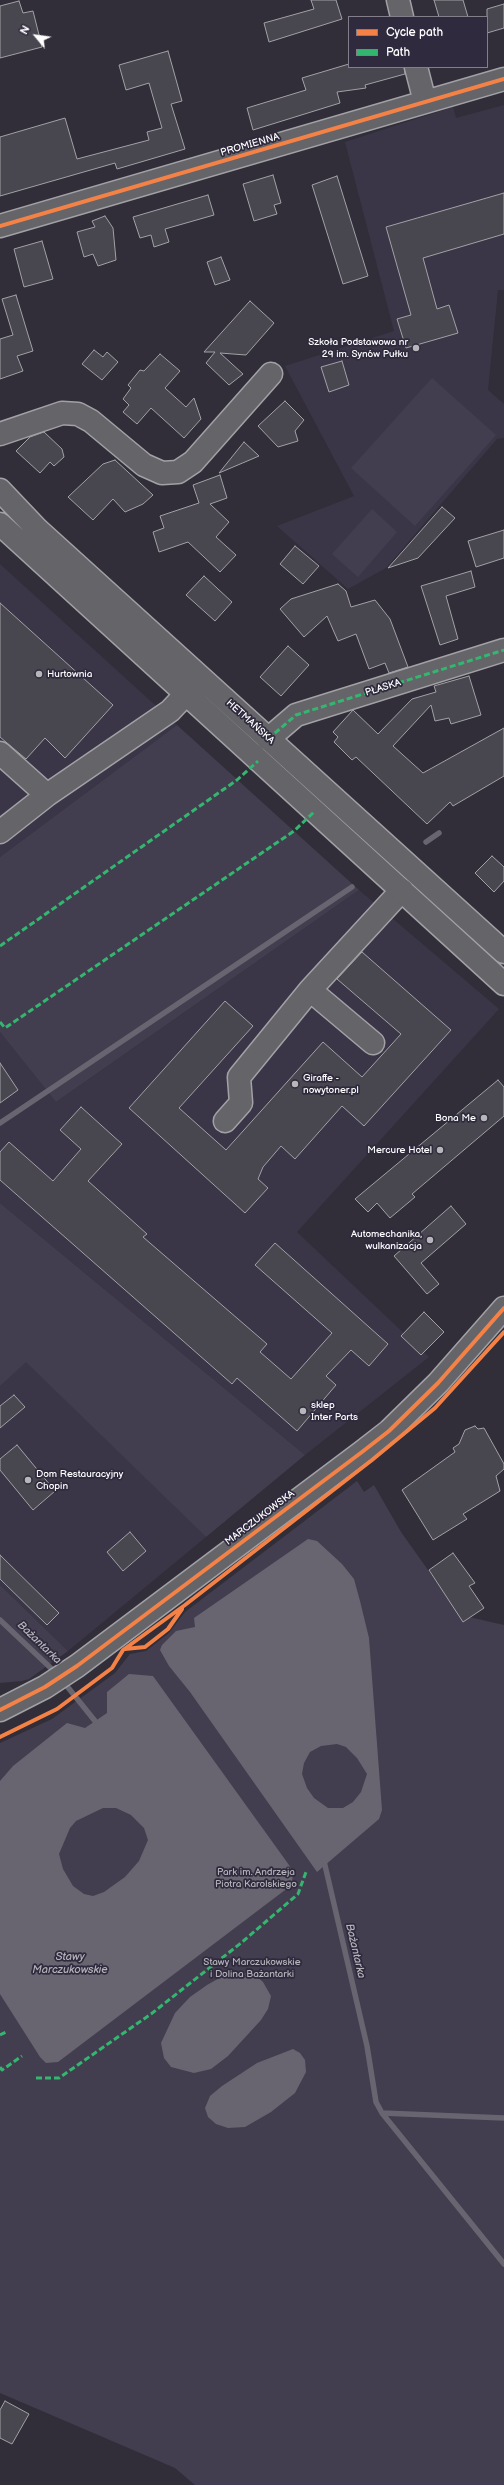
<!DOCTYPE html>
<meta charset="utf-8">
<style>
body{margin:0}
#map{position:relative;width:504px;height:2485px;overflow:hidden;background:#312e39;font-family:"Balsamiq Sans",sans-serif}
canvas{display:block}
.legend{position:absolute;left:348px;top:16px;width:140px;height:52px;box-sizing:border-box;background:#2f2a3d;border:1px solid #827f8b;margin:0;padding:5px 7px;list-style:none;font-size:12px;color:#fff}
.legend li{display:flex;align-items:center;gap:8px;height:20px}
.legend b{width:20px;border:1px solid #827f8b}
.north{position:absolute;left:16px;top:16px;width:40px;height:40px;-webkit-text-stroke:3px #2f2a3d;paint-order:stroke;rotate:299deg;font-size:11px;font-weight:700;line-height:16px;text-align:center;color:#fff}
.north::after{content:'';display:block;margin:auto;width:14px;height:18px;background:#fff;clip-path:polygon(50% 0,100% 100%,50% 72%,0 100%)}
</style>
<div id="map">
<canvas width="504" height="2485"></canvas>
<ul class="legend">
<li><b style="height:5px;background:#f48246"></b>Cycle path</li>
<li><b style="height:5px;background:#33b770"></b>Path</li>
</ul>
<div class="north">N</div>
</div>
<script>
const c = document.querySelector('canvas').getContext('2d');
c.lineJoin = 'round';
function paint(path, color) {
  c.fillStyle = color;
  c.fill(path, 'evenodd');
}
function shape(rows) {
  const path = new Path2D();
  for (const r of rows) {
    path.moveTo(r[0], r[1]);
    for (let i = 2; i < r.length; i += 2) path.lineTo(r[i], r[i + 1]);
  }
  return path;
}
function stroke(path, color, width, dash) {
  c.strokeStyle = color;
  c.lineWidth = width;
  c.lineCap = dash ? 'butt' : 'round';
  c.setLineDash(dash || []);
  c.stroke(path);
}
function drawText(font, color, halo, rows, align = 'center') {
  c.font = font + ' "Balsamiq Sans",sans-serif';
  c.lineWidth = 3.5;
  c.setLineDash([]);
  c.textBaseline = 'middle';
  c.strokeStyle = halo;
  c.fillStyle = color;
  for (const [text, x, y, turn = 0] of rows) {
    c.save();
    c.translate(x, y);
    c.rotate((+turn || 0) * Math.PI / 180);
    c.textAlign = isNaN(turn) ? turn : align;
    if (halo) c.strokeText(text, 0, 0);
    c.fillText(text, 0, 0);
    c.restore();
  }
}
paint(shape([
 [504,105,504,290,498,290,488,390,504,404,504,438,497,439,386,568,348,589,277,526,354,496,285,366,394,331,345,142,453,107,456,118],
 [0,564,177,725,0,857],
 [359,890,499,1009,297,1232,429,1357,305,1455,0,1203,0,1032,56,1102],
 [26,1361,206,1537,68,1651,0,1585,0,1386]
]), '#3b3647');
paint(shape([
 [432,378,496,435,415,526,351,468],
 [372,509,397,532,358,577,332,554],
 [177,725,359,890,56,1102,0,1032,0,857],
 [0,1203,305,1455,206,1537,26,1362,0,1386],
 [357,1481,364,1492,374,1485,401,1532,460,1615,504,1625,504,2485,195,2485,175,2468,0,2393,0,1743,52,1719,115,1673,130,1654,146,1651,169,1633,185,1612],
 [0,1585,68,1651,29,1679,22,1681,0,1683]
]), '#433e4f');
paint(shape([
 [308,1539,317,1541,342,1564,354,1579,360,1601,369,1638,382,1810,379,1819,317,1872,190,1692,169,1666,160,1650,162,1645,176,1631,195,1627,194,1618],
 [337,1744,346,1747,357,1758,367,1774,361,1792,353,1802,343,1808,328,1808,314,1798,307,1788,302,1774,304,1763,310,1752,321,1746],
 [129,1674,153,1676,289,1865,293,1873,292,1882,285,1890,58,2062,46,2063,40,2057,0,1994,0,1781,13,1766,67,1723,85,1728,107,1713,107,1692],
 [103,1808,116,1808,131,1815,144,1828,148,1840,139,1861,125,1877,104,1892,93,1896,84,1894,73,1886,63,1869,59,1854,70,1828,76,1821],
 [241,1972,255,1975,263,1982,271,1996,268,2009,261,2020,228,2056,211,2069,194,2073,171,2067,164,2058,161,2043,175,2013,190,1997,207,1985,223,1976],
 [293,2049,300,2053,305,2060,306,2072,295,2093,271,2112,245,2127,228,2128,216,2124,208,2117,205,2108,210,2096,222,2086,257,2063]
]), '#686571');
stroke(shape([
 [426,842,439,833],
 [0,1123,352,887],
 [0,1620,56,1673],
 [62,1680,99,1726],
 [324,1861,367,2046,376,2102,382,2113,504,2264],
 [382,2113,504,2118]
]), '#686571', 5.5);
const building = shape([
 [311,0,336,0,342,19,269,42,264,23,314,9,311,0],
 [434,0,463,0,468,17,439,17,434,0],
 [19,1,23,13,33,11,42,47,0,58,0,6,19,1],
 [504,4,504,28,487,33,487,9,504,4],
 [168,51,182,101,171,104,185,149,117,169,115,163,0,196,0,137,65,118,77,159,149,140,147,132,162,128,149,83,126,90,119,65,168,51],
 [349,64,349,67,404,67,405,74,365,85,366,88,337,92,340,103,253,130,247,108,306,90,302,78,349,64],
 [273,175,281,203,274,205,277,214,254,221,243,184,273,175],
 [337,176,368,276,343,284,312,185,337,176],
 [504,193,504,234,423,258,437,309,449,305,458,333,406,348,397,319,411,315,386,227,504,193],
 [208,195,214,215,165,229,169,242,154,247,151,235,140,238,133,217,208,195],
 [105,216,113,228,116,260,98,266,93,254,84,257,77,232,95,227,92,221,105,216],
 [42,241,53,279,24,287,14,249,42,241],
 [221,257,230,280,215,285,207,262,221,257],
 [16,295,33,351,17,356,23,371,0,379,0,339,13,335,2,299,16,295],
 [250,301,274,323,246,355,220,353,243,374,229,385,206,363,215,352,204,352,250,301],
 [94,350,103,357,107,352,118,362,102,380,82,364,94,350],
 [160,354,180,371,165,388,186,407,194,398,201,419,184,438,151,408,137,424,123,412,129,405,123,399,131,388,128,385,140,370,144,371,160,354],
 [342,361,349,385,329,392,321,367,342,361],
 [285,401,304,420,295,431,298,441,278,447,258,426,285,401],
 [44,432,62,449,64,457,54,466,50,462,40,473,16,451,30,437,44,432],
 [244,442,259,456,219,473,244,442],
 [115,460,153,495,143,504,125,512,113,499,93,520,68,497,103,464,115,460],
 [220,475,227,498,210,504,229,522,216,537,236,555,220,572,188,542,159,552,153,532,164,528,160,516,199,503,193,485,220,475],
 [442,507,455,518,418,558,388,568,442,507],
 [504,530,504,558,476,567,468,541,504,530],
 [295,546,319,566,303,584,280,564,295,546],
 [471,571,475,587,446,596,458,639,440,645,421,586,471,571],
 [204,576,232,602,215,621,186,595,204,576],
 [338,584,346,591,351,607,375,600,390,619,408,667,389,673,385,663,369,669,356,634,338,641,327,616,304,637,280,609,291,599,338,584],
 [0,603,113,705,65,758,45,738,26,759,0,737,0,603],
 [288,646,309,665,281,696,260,677,288,646],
 [469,676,481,715,451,724,449,718,435,721,431,705,393,746,423,773,504,728,504,776,453,806,450,802,427,824,356,757,352,760,334,742,338,737,333,732,353,710,378,734,412,699,436,692,434,686,469,676],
 [492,856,504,867,504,881,494,892,475,873,492,856],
 [362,952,451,1030,364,1126,342,1106,295,1159,281,1146,263,1167,258,1179,268,1188,245,1213,129,1108,225,1001,253,1026,179,1108,226,1150,323,1042,362,1077,401,1034,337,979,362,952],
 [0,1063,18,1090,0,1103,0,1063],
 [498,1080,504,1087,504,1116,412,1194,415,1197,390,1218,377,1203,368,1212,355,1199,498,1080],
 [81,1107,122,1144,88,1181,147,1234,143,1237,267,1344,260,1352,291,1379,332,1333,255,1265,275,1243,388,1344,369,1366,351,1350,326,1376,336,1385,297,1431,237,1378,232,1384,0,1180,0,1152,9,1142,53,1181,81,1149,60,1130,81,1107],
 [451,1206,466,1224,421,1263,439,1284,427,1294,394,1256,451,1206],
 [424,1312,444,1332,421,1355,401,1336,424,1312],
 [14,1395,25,1407,0,1428,0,1406,14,1395],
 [475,1426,478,1429,484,1428,504,1464,504,1469,496,1476,500,1491,463,1514,467,1519,433,1540,402,1490,455,1452,453,1448,459,1444,465,1430,475,1426],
 [17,1445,55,1491,33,1510,0,1470,0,1459,17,1445],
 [130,1532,146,1551,123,1571,107,1552,130,1532],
 [453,1553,475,1583,469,1586,484,1608,463,1622,429,1570,453,1553],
 [0,1555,59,1613,47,1625,0,1579,0,1555],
 [5,2401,29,2414,12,2444,0,2438,0,2410,5,2401]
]);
paint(building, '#48464e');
stroke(building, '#a2a1a6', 1);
const minor = shape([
 [398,0,402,17],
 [416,67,425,102],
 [0,226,504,79],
 [0,434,62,413,78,414,91,421,144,465,162,473,178,472,193,462,271,374],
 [268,739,296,715,504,650],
 [0,753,47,795],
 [0,832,47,795,170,711,186,694],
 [373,1043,310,990,402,890],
 [225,1121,241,1103,239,1077,310,990],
 [0,1710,45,1687,77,1666,362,1452,389,1431,438,1383,504,1308]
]);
const major = shape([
 [0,490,38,530,504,952],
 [0,524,504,984]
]);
stroke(minor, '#a2a1a6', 25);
stroke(major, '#a2a1a6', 25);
stroke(minor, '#656469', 22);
stroke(major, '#656469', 22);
stroke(shape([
 [268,739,296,715,504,650],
 [0,946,237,780,258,761],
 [0,1022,5,1028,294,831,315,811],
 [0,2035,6,2032],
 [0,2067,2,2070,22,2056],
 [36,2078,59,2078,151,2014,241,1943,298,1894,306,1872]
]), '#33b770', 3, [6, 3]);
stroke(shape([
 [0,226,504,79],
 [125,1649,145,1647,168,1629,182,1609],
 [0,1710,45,1687,77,1666,362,1452,389,1431,438,1383,504,1308],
 [0,1737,57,1709,112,1668,123,1650,185,1605,372,1460,435,1408,504,1332]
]), '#f48246', 4);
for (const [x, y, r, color] of [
 [416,348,4,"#b7b6ba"],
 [39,674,4,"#b7b6ba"],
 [295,1084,4,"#b7b6ba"],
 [484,1118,4,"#b7b6ba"],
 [440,1150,4,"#b7b6ba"],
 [430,1240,4,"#b7b6ba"],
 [303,1411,4,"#b7b6ba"],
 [28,1480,4,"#b7b6ba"]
]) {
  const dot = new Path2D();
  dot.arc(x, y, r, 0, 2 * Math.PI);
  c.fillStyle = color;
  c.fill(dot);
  stroke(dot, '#2f2a3d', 1.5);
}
drawText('10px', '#fff', '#2f2a3d', [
 ["PROMIENNA",250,145,-16],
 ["PŁASKA",383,688,-17],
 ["HETMAŃSKA",250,722,42],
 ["MARCZUKOWSKA",260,1518,-37]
]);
drawText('10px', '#fff', '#2f2a3d', [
 ["Szkoła Podstawowa nr",408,342],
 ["29 im. Synów Pułku",408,354],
 ["Hurtownia",47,674,"left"],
 ["Giraffe -",303,1078,"left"],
 ["nowytoner.pl",303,1090,"left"],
 ["Bona Me",476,1118],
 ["Mercure Hotel",432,1150],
 ["Automechanika,",422,1234],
 ["wulkanizacja",422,1246],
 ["sklep",311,1405,"left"],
 ["Inter Parts",311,1417,"left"],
 ["Dom Restauracyjny",36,1474,"left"],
 ["Chopin",36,1486,"left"]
], 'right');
drawText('10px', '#b5b3ba', '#2f2a3d', [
 ["Park im. Andrzeja",256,1872],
 ["Piotra Karolskiego",256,1884],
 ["Stawy Marczukowskie",252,1962],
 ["i Dolina Bażantarki",252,1974]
]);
drawText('italic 11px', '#b6b4bb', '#2f2a3d', [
 ["Bażantarka",39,1643,44],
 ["Bażantarka",355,1951,77],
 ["Stawy",70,1957],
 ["Marczukowskie",70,1970]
]);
</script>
